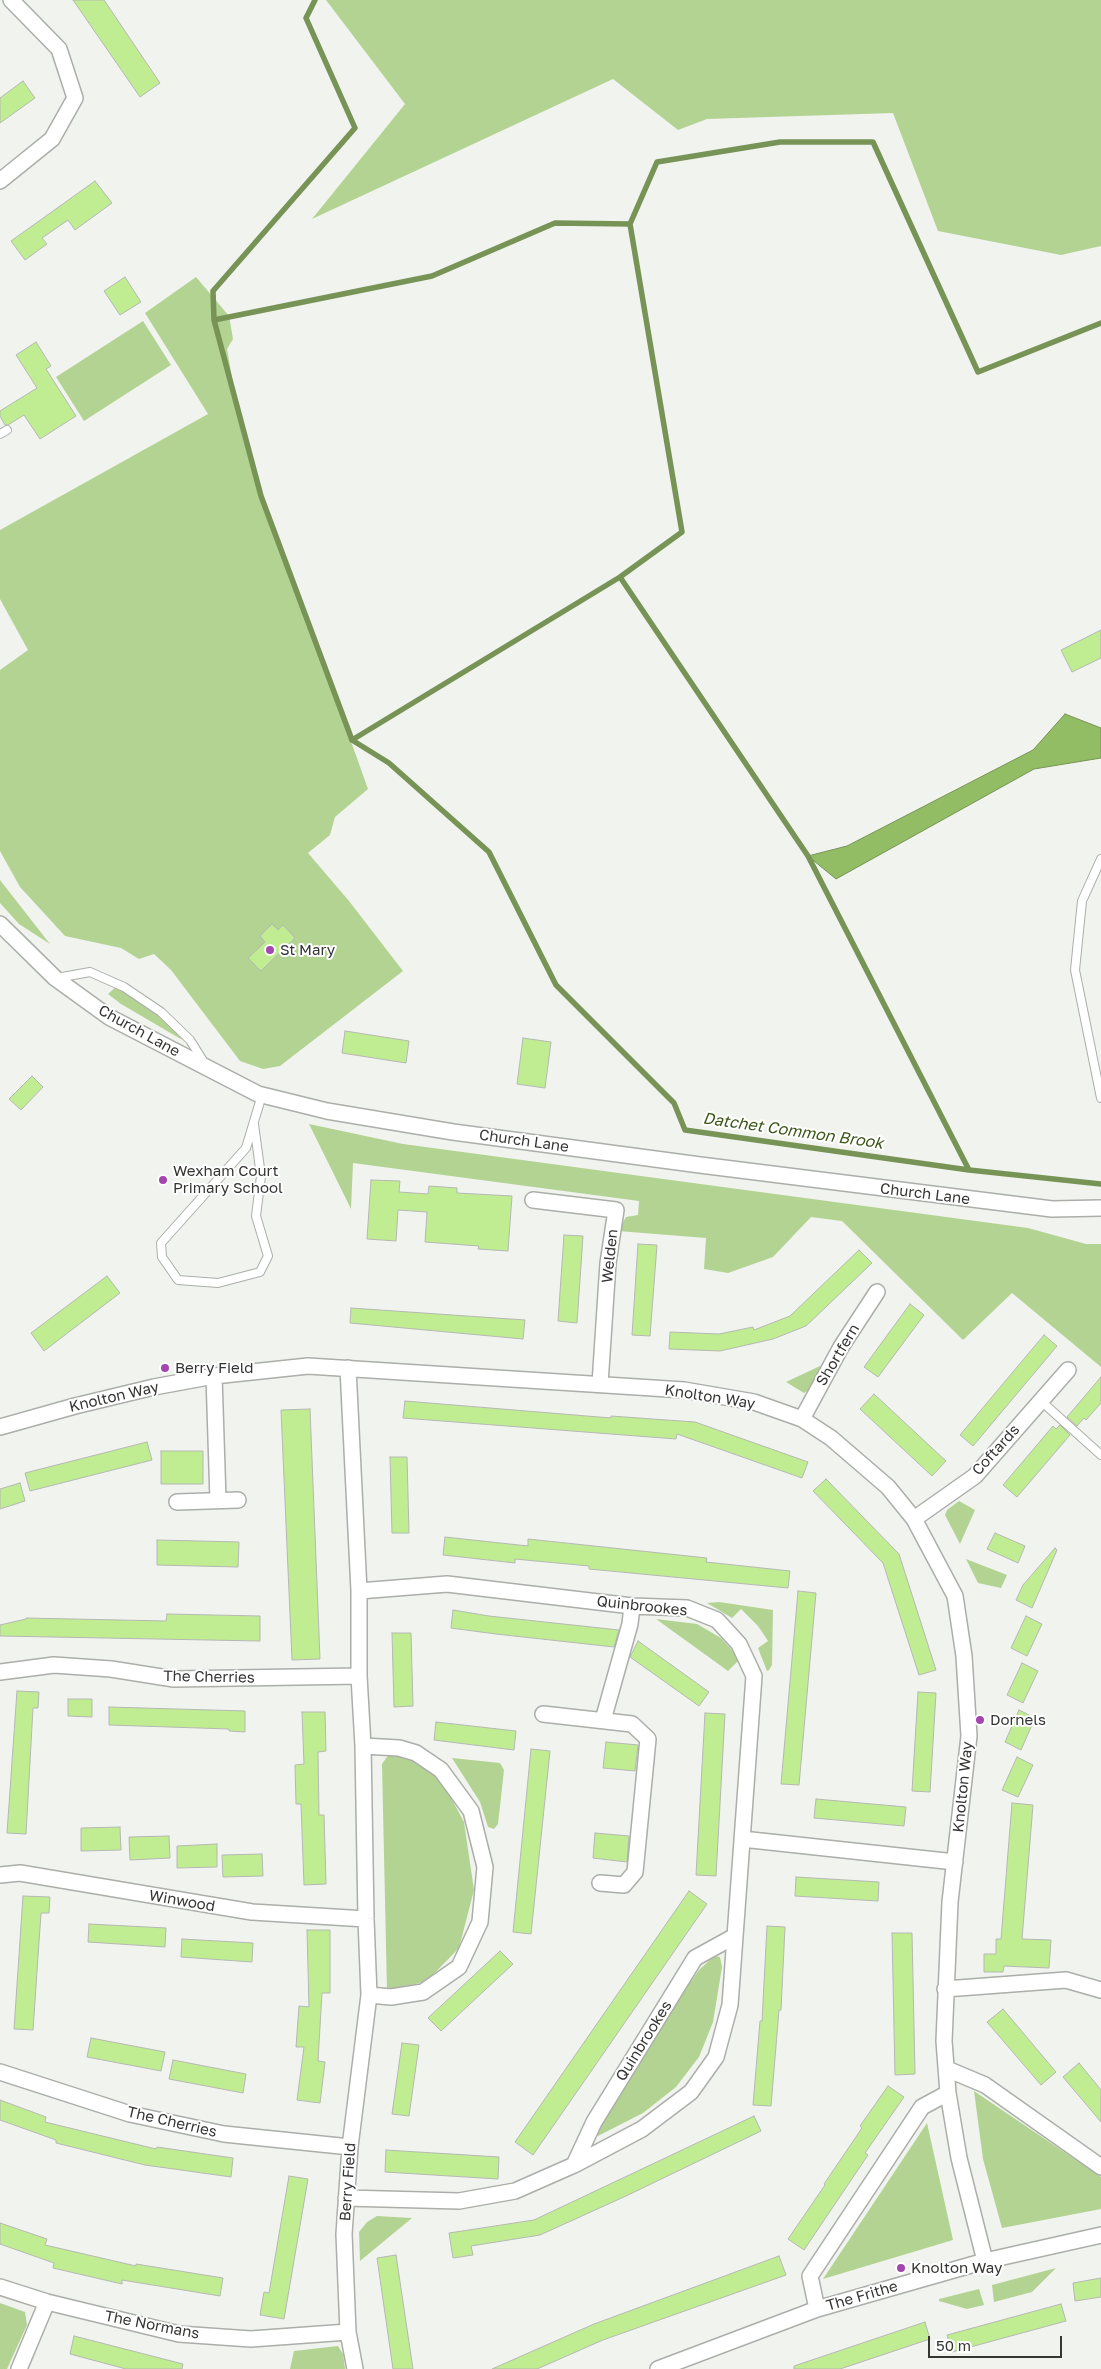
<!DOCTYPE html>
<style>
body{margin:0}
#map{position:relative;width:1101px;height:2369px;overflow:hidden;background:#f1f3ef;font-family:"Golos Text",sans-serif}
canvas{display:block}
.scale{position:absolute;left:928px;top:2336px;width:134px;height:22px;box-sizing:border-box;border:2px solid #353634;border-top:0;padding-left:6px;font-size:15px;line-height:18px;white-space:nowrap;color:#353634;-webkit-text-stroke:4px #fff;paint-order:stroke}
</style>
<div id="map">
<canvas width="1101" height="2369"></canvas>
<div class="scale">50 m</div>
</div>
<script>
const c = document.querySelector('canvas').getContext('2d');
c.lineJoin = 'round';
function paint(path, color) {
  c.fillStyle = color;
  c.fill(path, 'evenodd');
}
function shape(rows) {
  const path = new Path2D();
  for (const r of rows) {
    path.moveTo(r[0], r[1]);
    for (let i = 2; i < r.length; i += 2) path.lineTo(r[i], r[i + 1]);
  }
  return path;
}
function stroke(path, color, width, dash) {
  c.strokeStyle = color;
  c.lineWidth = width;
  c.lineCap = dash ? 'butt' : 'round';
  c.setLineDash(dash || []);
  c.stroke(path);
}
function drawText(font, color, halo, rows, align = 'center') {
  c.font = font + ' "Golos Text",sans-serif';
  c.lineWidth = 4;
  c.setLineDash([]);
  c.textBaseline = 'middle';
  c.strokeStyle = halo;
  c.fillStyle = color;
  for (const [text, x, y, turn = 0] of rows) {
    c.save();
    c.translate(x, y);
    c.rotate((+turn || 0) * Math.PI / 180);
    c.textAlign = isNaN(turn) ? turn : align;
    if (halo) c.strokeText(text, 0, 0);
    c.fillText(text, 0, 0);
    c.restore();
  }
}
paint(shape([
 [326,0,1101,0,1101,246,1061,255,938,231,893,113,707,119,678,130,613,79,312,219,405,104],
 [196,277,229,316,233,339,227,349,243,439,368,789,335,817,330,835,308,853,349,901,403,971,280,1066,263,1069,240,1061,171,970,154,954,139,959,121,948,65,936,20,887,0,851,0,670,28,650,0,599,0,530,208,414,145,313],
 [143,321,171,365,84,421,56,377],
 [0,880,50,944,19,924,0,903],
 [116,987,138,999,184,1034,188,1041,179,1038,121,1004,108,994],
 [309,1124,403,1144,1028,1228,1086,1244,1101,1244,1101,1367,1012,1293,963,1340,842,1221,811,1217,773,1257,728,1273,704,1269,706,1238,618,1231,626,1217,638,1215,639,1201,353,1163,351,1209],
 [820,1366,821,1368,809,1390,804,1393,786,1382],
 [959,1501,975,1510,960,1544,945,1515,947,1510],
 [966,1559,1007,1575,1001,1588,978,1583],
 [719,1602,773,1610,772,1665,769,1670,767,1671,758,1648,768,1641,758,1626,741,1609,732,1618,707,1603],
 [656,1619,697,1624,721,1638,740,1659,728,1671],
 [391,1751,428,1766,449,1794,464,1822,474,1890,459,1948,427,1981,387,1991,382,1764],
 [452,1758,500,1763,504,1770,498,1824,494,1829,488,1827,480,1802],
 [714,1956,720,1957,722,1967,713,2022,699,2057,676,2087,643,2113,598,2136,593,2129,594,2118,699,1970],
 [974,2091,1101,2177,1101,2209,1002,2228,983,2159],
 [927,2123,953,2240,823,2279],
 [377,2216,412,2218,360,2261,359,2232,367,2222],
 [1056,2268,1032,2292,994,2302,992,2285],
 [979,2289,984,2305,967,2309,939,2301,939,2299],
 [0,2303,25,2312,27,2325,7,2369,0,2369],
 [338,2346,343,2354,345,2369,290,2369,294,2351]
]), '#b3d393');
const water = shape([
 [1065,714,1101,728,1101,758,1034,769,836,879,808,856,847,846,1033,750,1065,714]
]);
paint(water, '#93bd64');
stroke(water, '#779456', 1);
stroke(shape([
 [315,0,306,18,355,128,213,291,214,320,261,496,352,740],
 [630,224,657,162,780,142,873,142,978,372,1101,323],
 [214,320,432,276,555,223,630,224,682,532,620,577,808,856,969,1170],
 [352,740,389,763,489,852,556,985,674,1103,685,1130,969,1170,1101,1184],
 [352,740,620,577]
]), '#779456', 5.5);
const building = shape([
 [73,0,104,0,160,83,140,97,73,0],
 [23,81,35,98,0,123,0,98,23,81],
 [95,181,112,203,75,230,68,220,42,238,47,244,25,260,11,241,95,181],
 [125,277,141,302,120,315,104,291,125,277],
 [36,342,51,366,46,369,76,416,40,439,24,415,8,425,5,425,0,416,0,411,37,388,16,355,36,342],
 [1101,630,1101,658,1072,672,1061,650,1101,630],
 [272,924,278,930,283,925,295,938,261,971,248,958,265,942,260,936,272,924],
 [345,1031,409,1041,406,1063,342,1053,345,1031],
 [523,1038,551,1042,545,1088,517,1084,523,1038],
 [32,1076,43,1087,21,1110,9,1099,32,1076],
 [371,1180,400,1181,399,1192,428,1194,429,1186,457,1188,457,1193,512,1196,508,1251,478,1249,479,1246,425,1242,427,1212,398,1210,396,1241,367,1239,371,1180],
 [564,1235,583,1236,577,1323,558,1321,564,1235],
 [638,1244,657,1245,650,1336,632,1335,638,1244],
 [859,1250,872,1263,806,1326,773,1339,720,1351,669,1349,670,1332,719,1334,753,1327,754,1330,790,1316,859,1250],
 [107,1276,120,1293,44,1351,31,1333,107,1276],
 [910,1304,924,1315,878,1377,864,1367,910,1304],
 [351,1308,525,1320,523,1339,350,1323,351,1308],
 [1044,1335,1057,1346,973,1446,960,1435,1044,1335],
 [1101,1377,1101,1403,1086,1420,1084,1418,1077,1426,1067,1417,1101,1377],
 [874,1394,946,1461,932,1476,860,1409,874,1394],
 [405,1401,611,1418,611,1416,695,1422,808,1462,802,1478,677,1434,676,1439,403,1418,405,1401],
 [310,1409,320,1659,292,1660,281,1410,310,1409],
 [1060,1425,1070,1435,1017,1497,1003,1485,1053,1426,1056,1429,1060,1425],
 [147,1442,152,1460,30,1491,25,1473,147,1442],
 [161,1451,203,1451,203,1484,161,1484,161,1451],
 [390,1457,407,1457,409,1533,392,1533,390,1457],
 [826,1479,899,1554,936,1670,919,1675,883,1563,813,1491,826,1479],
 [20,1483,25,1501,0,1509,0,1489,20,1483],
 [995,1533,1025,1546,1018,1563,987,1549,995,1533],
 [445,1537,528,1546,528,1539,707,1558,706,1562,790,1571,788,1588,589,1569,589,1566,515,1559,515,1563,443,1555,445,1537],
 [157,1540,239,1542,238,1567,157,1565,157,1540],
 [1055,1548,1057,1550,1032,1608,1016,1600,1023,1585,1055,1548],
 [798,1591,816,1593,799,1785,781,1784,798,1591],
 [453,1610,489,1616,619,1630,614,1647,496,1634,451,1628,453,1610],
 [167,1614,260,1616,260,1641,0,1636,0,1625,26,1619,26,1618,166,1621,167,1614],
 [1026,1616,1042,1624,1027,1656,1011,1648,1026,1616],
 [392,1633,411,1633,413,1706,394,1707,392,1633],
 [638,1641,709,1692,699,1706,630,1657,638,1641],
 [1022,1663,1038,1671,1023,1703,1007,1695,1022,1663],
 [17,1691,39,1692,38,1708,33,1708,26,1834,7,1833,17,1691],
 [918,1692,936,1693,930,1792,912,1791,918,1692],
 [68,1699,92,1699,92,1717,68,1716,68,1699],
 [109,1707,245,1711,245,1732,229,1731,229,1729,109,1725,109,1707],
 [1019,1710,1035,1718,1021,1750,1005,1742,1019,1710],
 [302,1712,325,1712,326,1751,318,1752,319,1815,324,1815,326,1884,304,1885,301,1804,296,1804,295,1765,304,1764,302,1712],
 [705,1713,725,1714,716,1876,696,1875,705,1713],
 [436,1722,516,1731,514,1750,434,1740,436,1722],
 [606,1742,638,1745,635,1771,603,1768,606,1742],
 [531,1749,550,1751,531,1934,513,1932,531,1749],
 [1017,1757,1033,1765,1018,1797,1002,1790,1017,1757],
 [816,1799,906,1807,904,1826,814,1818,816,1799],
 [1012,1803,1033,1805,1022,1939,1051,1940,1049,1968,1004,1966,1003,1972,984,1972,984,1954,996,1954,996,1939,1001,1939,1012,1803],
 [120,1827,121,1850,81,1851,81,1828,120,1827],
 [595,1833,629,1836,627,1862,593,1858,595,1833],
 [169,1836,170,1858,130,1860,129,1837,169,1836],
 [217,1844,217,1867,177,1868,177,1846,217,1844],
 [262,1854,263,1876,223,1877,222,1855,262,1854],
 [796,1877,879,1882,878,1901,795,1896,796,1877],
 [689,1891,707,1904,533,2155,515,2142,689,1891],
 [23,1896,50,1897,49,1913,41,1913,33,2030,14,2029,23,1896],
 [89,1924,166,1928,165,1947,88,1942,89,1924],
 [767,1926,785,1927,781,2010,779,2010,771,2106,753,2105,760,2021,762,2021,767,1926],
 [307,1930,330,1930,330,1993,322,1993,318,2061,325,2062,320,2103,297,2100,304,2047,296,2047,299,2006,309,2007,307,1930],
 [892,1933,912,1933,915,2074,895,2075,892,1933],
 [182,1939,253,1943,252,1962,181,1957,182,1939],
 [500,1951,513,1964,441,2031,428,2018,500,1951],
 [1003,2009,1056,2072,1041,2085,987,2022,1003,2009],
 [91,2038,165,2052,161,2071,87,2057,91,2038],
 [402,2043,419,2045,409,2116,392,2114,402,2043],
 [173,2060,246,2074,243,2093,169,2079,173,2060],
 [1079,2063,1101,2090,1101,2122,1063,2077,1079,2063],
 [888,2086,904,2097,865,2153,868,2155,804,2250,788,2239,825,2185,824,2184,862,2128,860,2126,888,2086],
 [0,2100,46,2117,45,2122,156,2149,157,2147,233,2158,231,2177,145,2165,56,2143,56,2140,0,2120,0,2100],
 [754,2116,761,2131,626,2196,540,2235,471,2246,473,2255,453,2258,449,2233,534,2220,754,2116],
 [386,2150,499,2157,498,2179,385,2172,386,2150],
 [289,2176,308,2179,284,2319,260,2315,264,2292,269,2293,289,2176],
 [0,2223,47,2239,45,2245,136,2266,136,2264,223,2278,220,2296,122,2280,122,2284,53,2268,54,2263,0,2244,0,2223],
 [396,2255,413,2369,393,2369,377,2258,396,2255],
 [779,2256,786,2275,603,2340,537,2369,492,2369,594,2324,779,2256],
 [1101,2278,1101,2297,1075,2301,1073,2283,1101,2278],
 [1061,2304,1066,2321,952,2352,947,2335,1061,2304],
 [925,2322,930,2339,840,2369,794,2369,794,2366,925,2322],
 [74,2336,183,2364,182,2369,126,2369,70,2354,74,2336]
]);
paint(building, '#c0ed92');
stroke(building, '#b5b8b3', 1);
const lane = shape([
 [0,434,7,430],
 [1101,859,1082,901,1075,970,1101,1098],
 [57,978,90,972,124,987,161,1012,190,1040,205,1064],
 [254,1124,261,1176,256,1216,268,1256,260,1272,218,1283,178,1280,162,1257,161,1243,246,1148,262,1095],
 [1041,1401,1101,1455]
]);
const street = shape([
 [0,181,52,139,75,98,59,49,11,0],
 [0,924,55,978,109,1017,258,1094,327,1111,453,1132,700,1165,1052,1209,1101,1208],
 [533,1200,616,1210,608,1263,600,1384],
 [348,1368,359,1591,359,1676,363,1746,366,1919,369,1995,350,2147,344,2234,348,2332,355,2369],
 [214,1376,218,1500],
 [802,1419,841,1347,877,1292],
 [0,1427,75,1406,154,1387,214,1376,308,1366,684,1390,754,1402,802,1419,831,1438,888,1487,914,1519,955,1596,964,1656,969,1736,950,1902,944,2041,948,2093,959,2158,985,2261],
 [177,1502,238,1500],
 [914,1519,975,1476,1068,1370],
 [0,1672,54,1665,111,1669,174,1679,359,1676],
 [543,1714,632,1724,648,1739,635,1872,624,1885,600,1883],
 [603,1720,630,1624,632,1606],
 [363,1746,399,1748,416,1753,441,1770,471,1811,485,1867,480,1922,459,1967,423,1992,391,1997,369,1995],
 [742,1839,955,1862],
 [0,1875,20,1873,252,1912,366,1919],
 [945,1989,1066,1980,1101,1990],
 [947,2069,985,2085,1101,2167],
 [0,2072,130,2114,224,2134,350,2147],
 [574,2165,594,2122,695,1958,735,1936],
 [346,2198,459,2201,515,2191,574,2165,642,2129,691,2092,716,2057,730,2005,754,1676,739,1644,717,1620,687,1608,632,1606,447,1584,359,1591],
 [0,2287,47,2302,179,2334,251,2339,348,2332],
 [817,2309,810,2276,922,2107,948,2093],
 [19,2369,47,2302],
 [658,2369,817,2309,985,2261,1101,2235]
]);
stroke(lane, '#abaea9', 10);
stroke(street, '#abaea9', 18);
stroke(lane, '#fff', 8);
stroke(street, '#fff', 15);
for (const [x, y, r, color] of [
 [270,950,5,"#a346af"],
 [163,1180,5,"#a346af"],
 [165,1368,5,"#a346af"],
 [980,1720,5,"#a346af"],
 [901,2268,5,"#a346af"]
]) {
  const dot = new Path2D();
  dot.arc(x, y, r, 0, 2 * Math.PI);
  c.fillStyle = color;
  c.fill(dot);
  stroke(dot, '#fff', 2);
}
drawText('15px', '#353634', '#fff', [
 ["St Mary",280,950],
 ["Wexham Court",173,1171],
 ["Primary School",173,1188],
 ["Berry Field",175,1368],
 ["Dornels",990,1720],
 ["Knolton Way",911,2268]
], 'left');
drawText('15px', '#353634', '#fff', [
 ["Church Lane",139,1031,29],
 ["Church Lane",524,1141,8],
 ["Church Lane",925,1194,7],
 ["Welden",610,1256,-84],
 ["Shortfern",838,1355,-59],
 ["Knolton Way",114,1397,-13],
 ["Knolton Way",710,1397,9],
 ["Coftards",996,1450,-48],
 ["Quinbrookes",642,1606,6],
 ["The Cherries",209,1677,1],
 ["Knolton Way",963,1787,-84],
 ["Winwood",182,1901,10],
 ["Quinbrookes",644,2041,-58],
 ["The Cherries",172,2122,13],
 ["Berry Field",348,2182,-86],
 ["The Frithe",862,2296,-16],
 ["The Normans",152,2325,11]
]);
drawText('italic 16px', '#3c5719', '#fff', [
 ["Datchet Common Brook",793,1131,8]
]);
</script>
